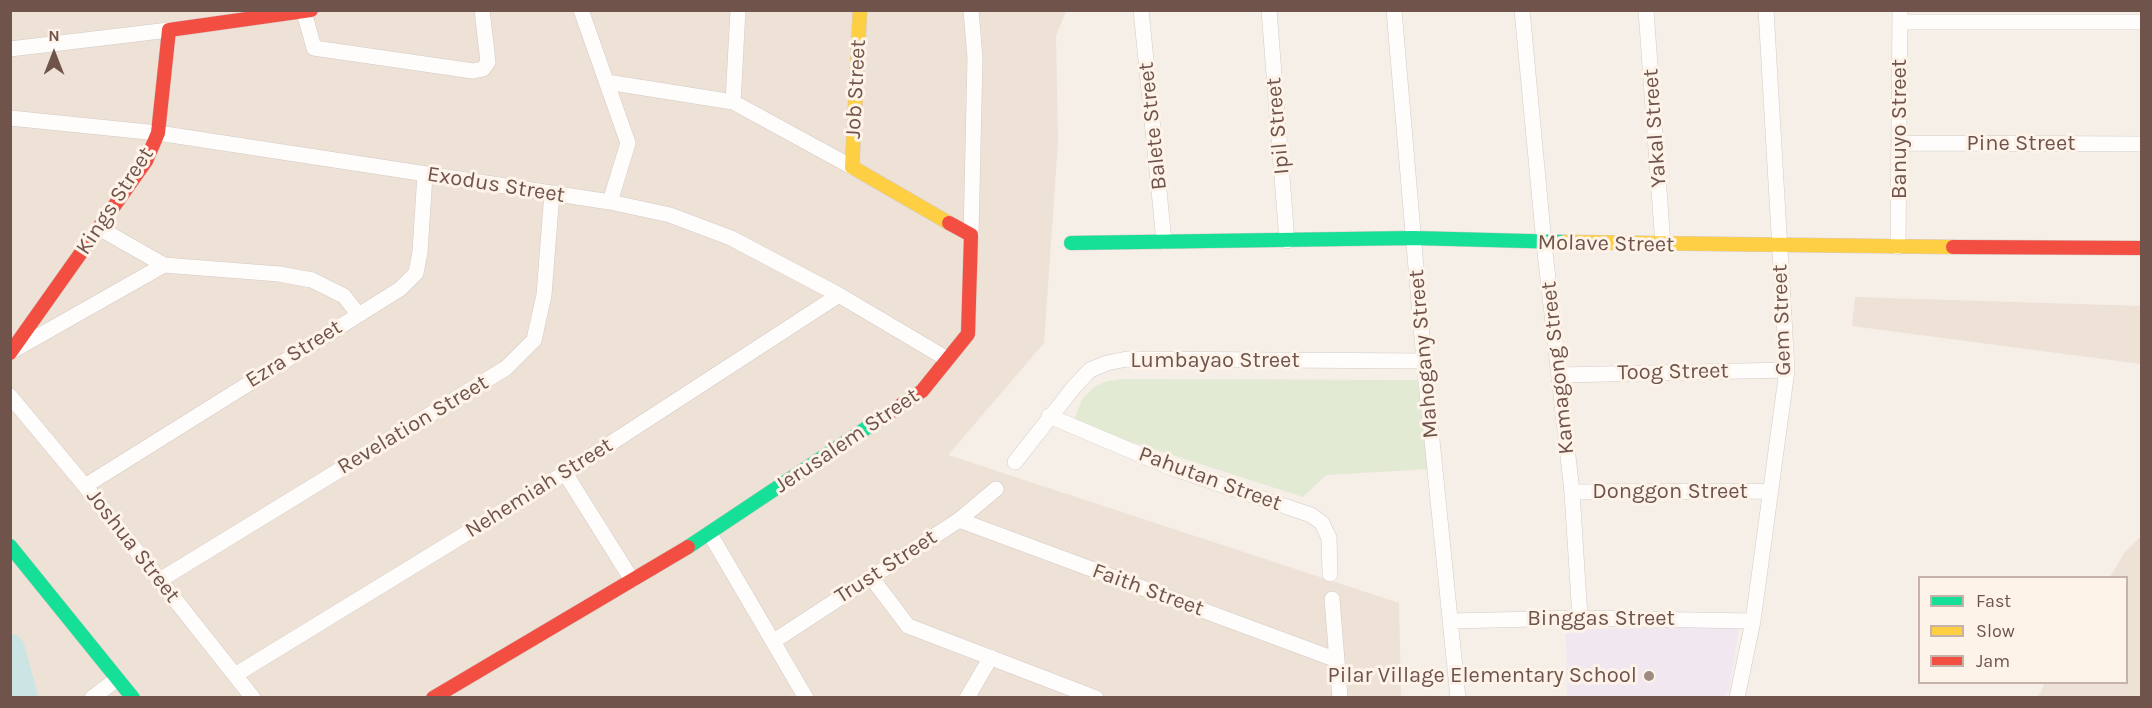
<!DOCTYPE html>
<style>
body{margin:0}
#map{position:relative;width:2152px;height:708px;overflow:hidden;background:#f5efe8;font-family:Karla,sans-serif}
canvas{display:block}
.frame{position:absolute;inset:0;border:12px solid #70544b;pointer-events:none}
.legend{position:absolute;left:1918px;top:576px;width:210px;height:108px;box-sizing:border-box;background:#fef3e8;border:2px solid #c5b3a9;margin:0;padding:8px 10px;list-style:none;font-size:18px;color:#70544b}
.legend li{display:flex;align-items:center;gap:12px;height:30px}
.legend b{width:30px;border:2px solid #c5b3a9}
.north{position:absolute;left:24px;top:24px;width:60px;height:60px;-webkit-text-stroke:4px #fef3e8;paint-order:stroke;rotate:0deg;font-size:16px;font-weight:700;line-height:24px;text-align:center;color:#70544b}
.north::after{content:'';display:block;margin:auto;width:21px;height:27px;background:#70544b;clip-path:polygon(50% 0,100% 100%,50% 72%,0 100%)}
</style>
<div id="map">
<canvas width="2152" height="708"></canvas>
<div class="frame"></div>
<ul class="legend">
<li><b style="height:8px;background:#16e098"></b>Fast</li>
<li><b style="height:8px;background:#ffcf43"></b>Slow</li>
<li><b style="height:8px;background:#f24e42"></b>Jam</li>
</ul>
<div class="north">N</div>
</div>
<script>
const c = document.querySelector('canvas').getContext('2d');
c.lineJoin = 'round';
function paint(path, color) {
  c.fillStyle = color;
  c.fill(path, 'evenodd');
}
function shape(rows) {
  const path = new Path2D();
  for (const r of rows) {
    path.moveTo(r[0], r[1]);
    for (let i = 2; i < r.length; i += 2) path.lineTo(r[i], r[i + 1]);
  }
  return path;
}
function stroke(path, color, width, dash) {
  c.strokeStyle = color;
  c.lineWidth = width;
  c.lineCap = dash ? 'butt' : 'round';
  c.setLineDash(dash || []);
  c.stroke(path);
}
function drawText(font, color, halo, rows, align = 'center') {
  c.font = font + ' Karla,sans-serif';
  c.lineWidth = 6;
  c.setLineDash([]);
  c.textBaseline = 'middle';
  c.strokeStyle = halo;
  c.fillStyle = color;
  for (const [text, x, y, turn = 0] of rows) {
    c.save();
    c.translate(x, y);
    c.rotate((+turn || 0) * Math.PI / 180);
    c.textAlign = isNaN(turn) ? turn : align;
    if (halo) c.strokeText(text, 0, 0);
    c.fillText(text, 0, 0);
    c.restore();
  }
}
paint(shape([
 [10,11,1066,11,1056,36,1058,142,1044,343,948,455,1399,603,1401,697,32,697,10,625],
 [1855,297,2141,306,2141,364,1852,326],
 [2141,536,2141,697,2038,697,2045,683,2126,682,2126,578,2110,577,2125,552]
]), '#eee1d6');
paint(shape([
 [1739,626,1729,691,1723,698,1567,697,1566,630]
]), '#f0e7f0');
paint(shape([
 [1123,379,1421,380,1430,469,1326,475,1303,497,1073,423,1082,399,1094,387,1107,381]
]), '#e3ead4');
stroke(shape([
 [10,649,23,698]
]), '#cbe4e4', 30);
const street = shape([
 [581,10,628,143,610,202],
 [1141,10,1164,241],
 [1269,10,1287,241],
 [1394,10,1424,361,1458,698],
 [1522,10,1544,243,1572,492,1580,618],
 [1646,10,1663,245],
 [304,12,314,48,473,71,483,69,488,62,482,10],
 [1900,22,2142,22],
 [10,49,169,30],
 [607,82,733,102,852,167],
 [733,102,738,10],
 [10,118,158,133,610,202,670,215,731,238,839,295,947,359],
 [1901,143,2142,144],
 [99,228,164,265,279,274,312,280,344,296,358,314],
 [971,235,975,58,971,10],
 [1898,247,1900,10],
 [14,350,164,265],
 [1560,375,1787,370],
 [10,396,85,486,253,698],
 [1049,416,1172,468,1311,515,1322,523,1329,538,1330,574],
 [1015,462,1074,387,1090,370,1107,363,1127,359,1424,361],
 [565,473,632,580],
 [85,486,400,289,416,273,420,252,425,174],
 [1572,492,1769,491],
 [959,520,1337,660],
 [710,534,806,698],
 [871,577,908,626,1096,698],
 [160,580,506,368,534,340,544,295,552,193],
 [1332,599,1340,698],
 [1450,621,1580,618,1753,621],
 [774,641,959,520,996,489],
 [235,675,565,473,839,295],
 [92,698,117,679],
 [967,698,991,657],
 [1737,698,1753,621,1787,370,1766,10]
]);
const fast = shape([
 [1071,243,1413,238,1565,242],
 [10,546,133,698],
 [688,547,892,411]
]);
const slow = shape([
 [860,10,852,167,949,223],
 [1565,242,1953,247]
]);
const jam = shape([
 [1953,247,2142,248],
 [10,353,146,161,158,133,169,30,311,10],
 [892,411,922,391,968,334,971,235,949,223],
 [433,698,688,547]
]);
stroke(street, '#d4cac5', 16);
stroke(fast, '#d4cac5', 15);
stroke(slow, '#d4cac5', 15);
stroke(jam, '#d4cac5', 15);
stroke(street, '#fefdfc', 15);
stroke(fast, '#16e098', 14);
stroke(slow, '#ffcf43', 14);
stroke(jam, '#f24e42', 14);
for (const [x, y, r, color] of [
 [1649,676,6,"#9f8a82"]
]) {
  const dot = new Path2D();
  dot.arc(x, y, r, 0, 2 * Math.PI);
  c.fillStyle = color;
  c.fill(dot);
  stroke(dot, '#fef3e8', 2);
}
drawText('22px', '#70544b', '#fef3e8', [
 ["Job Street",856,89,-87],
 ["Balete Street",1153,126,-96],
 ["Ipil Street",1278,126,-95],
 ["Yakal Street",1655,128,-94],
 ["Banuyo Street",1900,129,-90],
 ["Pine Street",2021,144],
 ["Exodus Street",496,185,9],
 ["Kings Street",115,201,-57],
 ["Molave Street",1606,244,1],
 ["Gem Street",1782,320,-92],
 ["Ezra Street",294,354,-32],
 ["Mahogany Street",1424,354,-95],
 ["Lumbayao Street",1215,361],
 ["Kamagong Street",1558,368,-96],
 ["Toog Street",1673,372,-1],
 ["Revelation Street",413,425,-31],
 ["Jerusalem Street",847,441,-34],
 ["Pahutan Street",1210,479,20],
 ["Nehemiah Street",539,488,-32],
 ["Donggon Street",1670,492],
 ["Joshua Street",133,546,52],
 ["Trust Street",886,567,-33],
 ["Faith Street",1148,590,20],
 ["Binggas Street",1601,619]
]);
drawText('22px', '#70544b', '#fef3e8', [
 ["Pilar Village Elementary School",1637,676]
], 'right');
</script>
